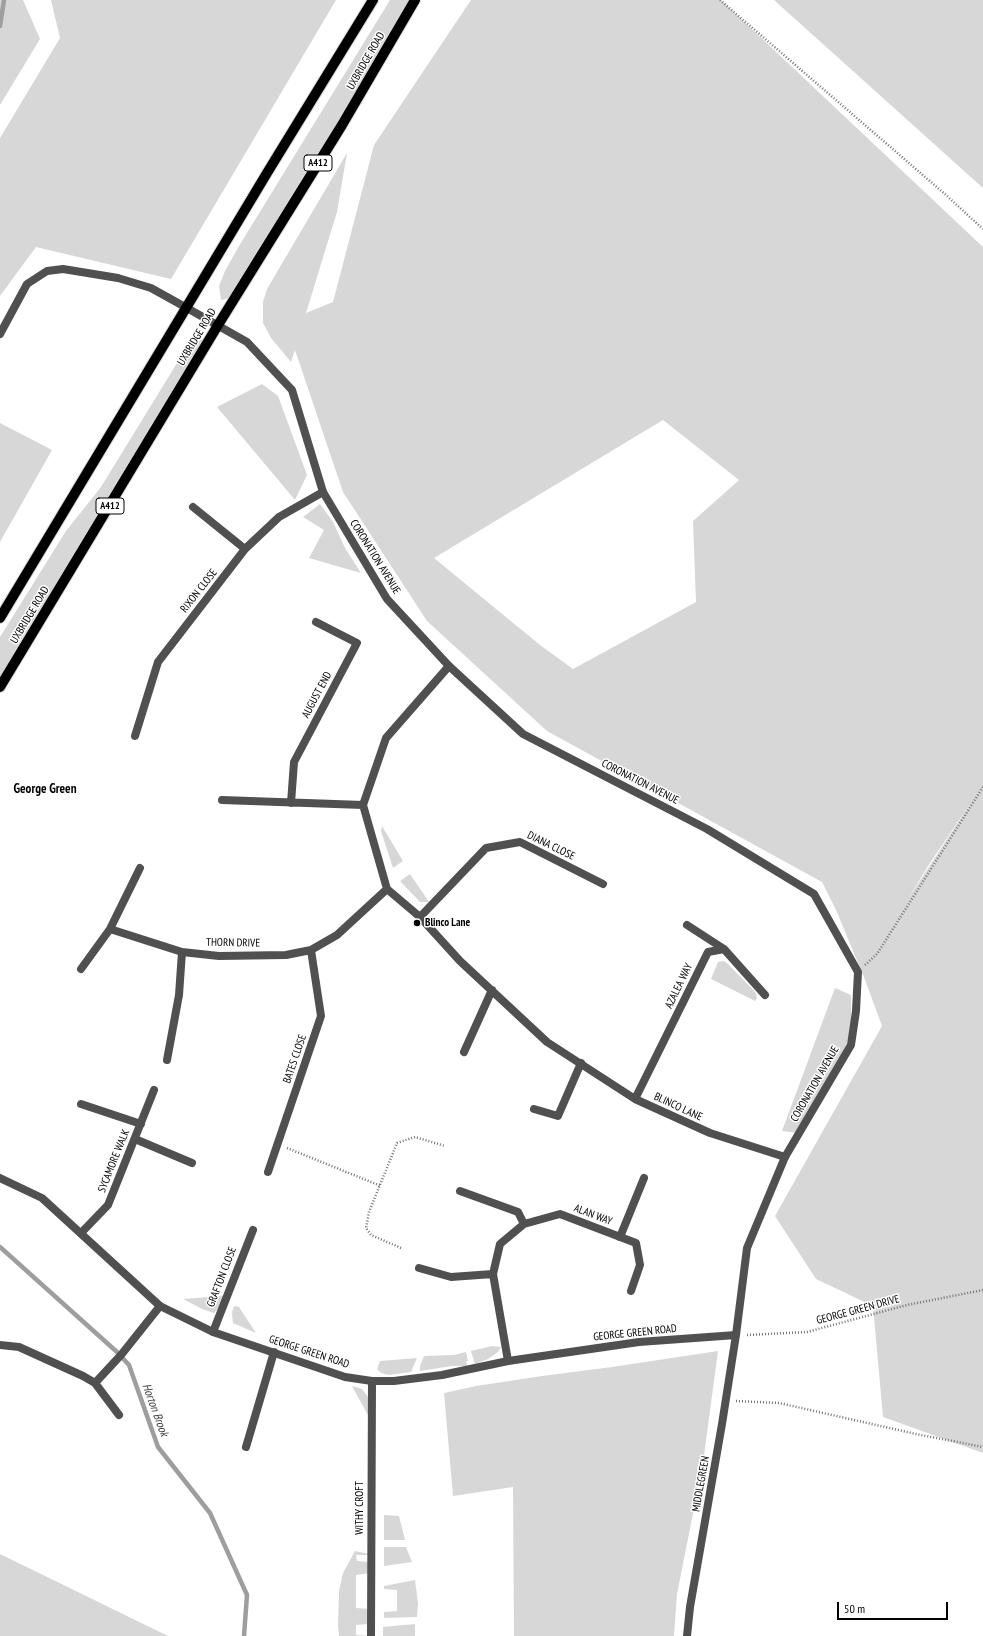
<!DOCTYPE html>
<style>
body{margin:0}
#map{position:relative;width:983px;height:1636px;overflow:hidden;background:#fff;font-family:"PT Sans Narrow",sans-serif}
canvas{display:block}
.scale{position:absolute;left:837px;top:1602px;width:111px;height:18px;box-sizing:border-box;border:2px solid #000;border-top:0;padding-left:5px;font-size:12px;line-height:14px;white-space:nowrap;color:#000;-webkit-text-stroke:3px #fff;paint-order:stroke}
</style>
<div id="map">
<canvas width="983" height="1636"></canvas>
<div class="scale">50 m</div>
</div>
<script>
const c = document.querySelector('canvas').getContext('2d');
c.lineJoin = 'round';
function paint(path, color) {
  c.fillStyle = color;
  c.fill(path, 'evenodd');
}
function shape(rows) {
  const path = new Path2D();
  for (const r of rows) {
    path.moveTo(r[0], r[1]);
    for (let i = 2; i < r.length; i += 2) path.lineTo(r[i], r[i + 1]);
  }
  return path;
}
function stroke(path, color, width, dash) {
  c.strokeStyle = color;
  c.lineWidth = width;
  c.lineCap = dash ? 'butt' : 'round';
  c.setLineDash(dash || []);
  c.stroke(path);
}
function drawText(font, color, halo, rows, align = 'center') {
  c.font = font + ' "PT Sans Narrow",sans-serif';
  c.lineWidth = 3;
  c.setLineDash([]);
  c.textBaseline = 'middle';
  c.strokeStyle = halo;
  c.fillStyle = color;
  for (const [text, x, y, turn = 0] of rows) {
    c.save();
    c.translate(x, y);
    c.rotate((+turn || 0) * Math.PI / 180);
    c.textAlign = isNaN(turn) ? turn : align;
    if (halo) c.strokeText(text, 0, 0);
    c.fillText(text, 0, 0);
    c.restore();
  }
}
paint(shape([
 [0,0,23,0,40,39,0,105],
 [51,0,336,0,171,279,36,247,0,296,0,138,60,38],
 [390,0,415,0,230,298,221,300,219,286,225,271,239,246],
 [471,0,721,0,983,247,983,1453,883,1417,873,1306,816,1279,775,1216,882,1026,864,977,836,910,822,882,547,731,427,621,343,492,295,350,291,362,271,338,263,323,263,302,267,289,347,153,337,212,306,313,333,302,374,145],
 [663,420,739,480,693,521,696,602,573,669,540,645,434,558],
 [972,801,908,899,928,866],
 [774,0,983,0,983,188],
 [199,336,202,340,198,352,22,639,0,678,0,637,66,531,101,487,185,350,193,338],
 [262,384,278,396,307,475,295,500,217,407],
 [0,423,52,450,0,542],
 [320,504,333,522,345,548,361,573,309,558,324,530,303,517],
 [382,826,403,861,393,868,381,831],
 [410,874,429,902,420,902,400,881],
 [723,961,726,962,756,993,757,998,755,1001,711,979,718,962],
 [835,988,851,995,851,1020,849,1040,798,1133,782,1131],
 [223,1296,220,1307,214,1313,202,1309,183,1299],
 [235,1306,239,1307,256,1333,233,1323,232,1314,233,1308],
 [492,1346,501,1347,498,1352,488,1359,475,1364,471,1351],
 [718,1351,703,1463,677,1594,674,1636,514,1636,513,1487,453,1496,444,1393,476,1386,542,1376,612,1367],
 [466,1352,468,1361,466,1361,467,1366,452,1366,420,1371,420,1366,424,1356,454,1355],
 [417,1358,411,1372,389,1375,381,1373,377,1369,380,1361],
 [352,1386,362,1389,371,1401,369,1417],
 [384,1515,399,1516,405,1540,384,1540],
 [384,1547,406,1547,412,1562,384,1566],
 [355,1551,369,1554,368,1555,356,1555,357,1561,369,1562,370,1573,356,1575,356,1608,370,1609,369,1624,356,1625,356,1635,369,1636,339,1636,338,1625,339,1591,343,1573],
 [0,1554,168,1636,0,1636],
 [415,1580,418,1603,417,1617,384,1618,384,1612,397,1611,397,1590,384,1589,384,1586],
 [415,1624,415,1636,383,1636,383,1627]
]), '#d7d7d7');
stroke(shape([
 [0,26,4,0],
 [0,1247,117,1352,129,1365,158,1447,210,1513,247,1595,244,1636]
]), '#9e9e9e', 4.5);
const primary = shape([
 [0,618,267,173,373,0],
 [0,687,218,325,342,125,415,0]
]);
stroke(primary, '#dbdbdb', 12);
stroke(shape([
 [720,0,946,195,983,229],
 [865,965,877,954,983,787],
 [287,1148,381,1186],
 [401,1248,371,1235,366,1228,369,1212,397,1143,415,1137,445,1146],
 [747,1335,807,1332,907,1305,983,1290],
 [736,1401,779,1403,916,1434,983,1447]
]), '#727272', 2.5, [1, 2]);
stroke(shape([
 [0,334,27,284,47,271,63,269,118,278,151,288,187,308],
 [81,1104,141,1124],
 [534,1109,558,1116,581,1063],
 [135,1139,192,1163],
 [620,1237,644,1178],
 [0,1345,19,1347,83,1376,95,1383,119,1415],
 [95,1383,121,1355,160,1306],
 [246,1447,274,1352]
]), '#505050', 8);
stroke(shape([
 [193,507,245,549],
 [449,666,386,738,363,805,387,889,420,917,460,961,547,1042,635,1099,710,1133,785,1157],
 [135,736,158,662,245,549,279,517,323,492],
 [222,800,363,805],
 [291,803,294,762,357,643,316,622],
 [420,917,486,848,520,842,603,884],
 [687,925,724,949],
 [110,929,140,868],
 [81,969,110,929,182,952,219,956,286,955,311,950,337,935,387,889],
 [464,1052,492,990],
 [167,1060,179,995,182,952],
 [635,1099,708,952,724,949,765,995],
 [268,1172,321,1016,311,950],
 [460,1191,518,1212,524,1224],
 [81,1233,108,1205,154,1090],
 [419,1268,451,1277,493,1274],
 [213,1332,253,1230],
 [508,1361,493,1274,500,1244,524,1224,560,1214,636,1243,640,1265,631,1291],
 [371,1636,372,1381]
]), '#505050', 8);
stroke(shape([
 [187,308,247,342,292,390,323,492,387,599,449,666,523,734,707,829,814,894,858,972,856,1011,851,1045,785,1157,747,1248,736,1335,722,1424,690,1607,687,1636],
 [0,1178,42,1198,160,1306,213,1332,345,1377,372,1381,394,1381,442,1375,508,1361,639,1342,736,1335]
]), '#505050', 8);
stroke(primary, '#000', 10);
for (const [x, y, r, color] of [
 [417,923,4,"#000"]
]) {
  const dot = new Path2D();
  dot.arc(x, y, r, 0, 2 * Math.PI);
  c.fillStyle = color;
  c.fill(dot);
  stroke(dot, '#fff', 1.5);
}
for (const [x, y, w] of [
 [318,163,28],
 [110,506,28]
]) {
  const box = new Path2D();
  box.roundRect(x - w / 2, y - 8, w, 16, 3);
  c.fillStyle = '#fff';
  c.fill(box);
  stroke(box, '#000', 1);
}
drawText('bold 10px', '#000', null, [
 ["A412",318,163],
 ["A412",110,506]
]);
drawText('11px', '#000', '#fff', [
 ["UXBRIDGE ROAD",366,61,-60],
 ["UXBRIDGE ROAD",197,337,-59],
 ["CORONATION AVENUE",375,557,58],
 ["RIXON CLOSE",199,591,-52],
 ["UXBRIDGE ROAD",30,615,-59],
 ["AUGUST END",317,695,-62],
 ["CORONATION AVENUE",640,782,27],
 ["DIANA CLOSE",551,846,26],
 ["THORN DRIVE",233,943,1],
 ["AZALEA WAY",679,986,-64],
 ["BATES CLOSE",295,1059,-71],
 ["CORONATION AVENUE",815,1084,-60],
 ["BLINCO LANE",678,1107,25],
 ["SYCAMORE WALK",114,1161,-68],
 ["ALAN WAY",593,1215,21],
 ["GRAFTON CLOSE",222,1277,-69],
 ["GEORGE GREEN DRIVE",858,1310,-15],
 ["GEORGE GREEN ROAD",635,1333,-6],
 ["GEORGE GREEN ROAD",309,1352,18],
 ["MIDDLEGREEN",701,1484,-80],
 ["WITHY CROFT",360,1508,-90]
]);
drawText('bold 11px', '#000', '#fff', [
 ["Blinco Lane",425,923]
], 'left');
drawText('italic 12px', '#3f3f3f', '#fff', [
 ["Horton Brook",155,1410,70]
]);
drawText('bold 13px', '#000', '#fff', [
 ["George Green",45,789]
]);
</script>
